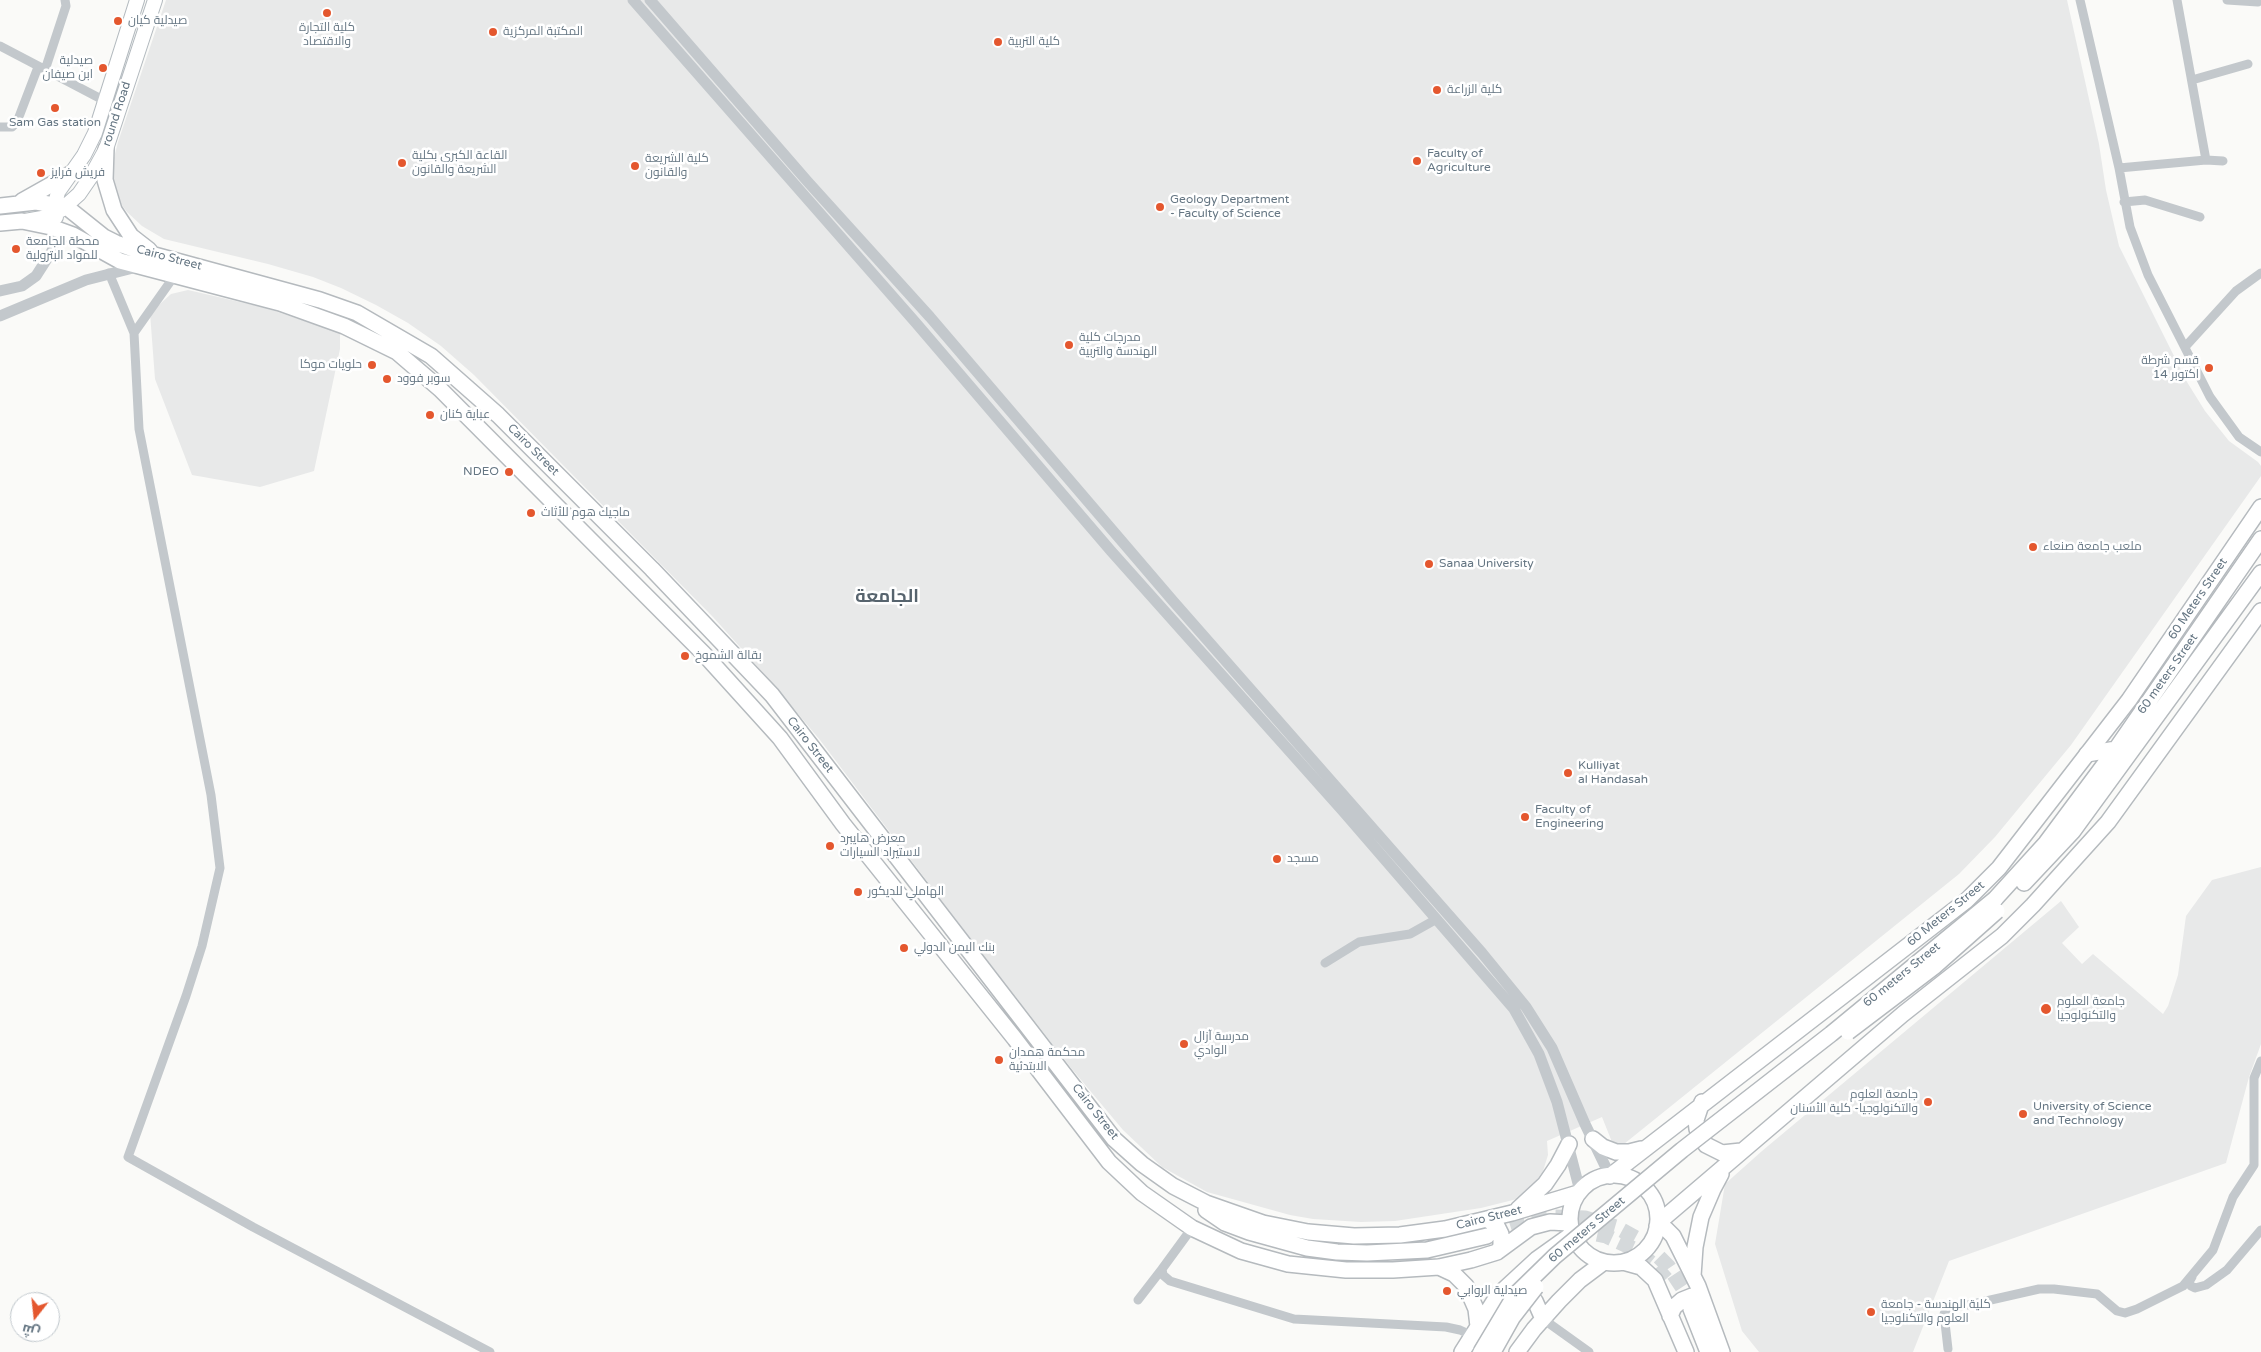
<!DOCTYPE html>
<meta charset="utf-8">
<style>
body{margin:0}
#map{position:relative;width:2261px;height:1352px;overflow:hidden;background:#fafaf8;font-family:"Varela Round",Cairo,sans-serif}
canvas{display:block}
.north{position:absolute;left:10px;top:1292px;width:50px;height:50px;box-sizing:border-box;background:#fff;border:1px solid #c1c8cd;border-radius:50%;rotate:196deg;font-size:14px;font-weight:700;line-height:20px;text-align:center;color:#657683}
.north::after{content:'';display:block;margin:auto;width:18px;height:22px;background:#e4572e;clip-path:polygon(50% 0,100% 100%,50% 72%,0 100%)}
</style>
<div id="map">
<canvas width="2261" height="1352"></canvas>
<div class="north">ش</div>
</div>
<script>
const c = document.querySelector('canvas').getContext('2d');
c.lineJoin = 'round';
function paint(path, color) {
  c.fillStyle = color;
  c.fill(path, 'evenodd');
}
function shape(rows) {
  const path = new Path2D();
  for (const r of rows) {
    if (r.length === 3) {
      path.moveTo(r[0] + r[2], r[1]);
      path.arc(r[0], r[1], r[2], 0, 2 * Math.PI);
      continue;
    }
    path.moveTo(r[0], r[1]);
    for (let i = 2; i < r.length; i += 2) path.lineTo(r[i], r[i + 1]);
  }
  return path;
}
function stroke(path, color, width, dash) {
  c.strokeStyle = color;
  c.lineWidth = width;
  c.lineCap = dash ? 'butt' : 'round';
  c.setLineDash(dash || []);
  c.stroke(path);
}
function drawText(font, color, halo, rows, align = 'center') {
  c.font = font + ' "Varela Round",Cairo,sans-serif';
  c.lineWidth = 5;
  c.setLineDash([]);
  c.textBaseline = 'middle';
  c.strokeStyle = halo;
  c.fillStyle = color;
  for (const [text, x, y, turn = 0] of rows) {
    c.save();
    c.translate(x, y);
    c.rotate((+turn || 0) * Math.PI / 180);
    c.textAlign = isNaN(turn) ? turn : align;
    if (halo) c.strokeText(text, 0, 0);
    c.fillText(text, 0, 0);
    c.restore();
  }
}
paint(shape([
 [166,0,2067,0,2099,144,2106,190,2119,246,2187,382,2205,411,2229,441,2258,462,2261,466,2261,476,2071,745,1995,837,1959,874,1624,1144,1619,1146,1612,1142,1602,1117,1547,1141,1548,1155,1543,1171,1533,1186,1517,1199,1481,1208,1395,1221,1361,1222,1313,1219,1290,1215,1207,1192,1162,1167,1123,1130,1071,1068,973,942,820,740,766,676,713,617,474,375,441,346,408,323,376,305,341,288,313,277,268,264,164,239,142,226,127,212,118,200,111,184,111,170,118,142],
 [188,290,266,308,340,333,340,349,314,471,260,487,192,475,155,379,150,313,171,294],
 [2261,867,2261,1044,2249,1077,2226,1163,1949,1261,1913,1352,1759,1352,1742,1331,1715,1244,1725,1184,1762,1151,2061,901,2079,927,2062,943,2082,964,2093,954,2163,1014,2168,1006,2178,975,2186,916,2212,880]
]), '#e8e9e9');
stroke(shape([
 [1575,1229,1606,1236,1634,1249,1654,1265,1666,1279],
 [1489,1235,1536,1220,1552,1217,1585,1218,1616,1227,1645,1243,1668,1266,1686,1293,1691,1309]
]), '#d5d9db', 15, [15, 8]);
const secondary = shape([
 [56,217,55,204,58,192,84,155,95,133,137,0],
 [25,221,42,218,61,210,79,194,90,178,106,149,155,0]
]);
const primary = shape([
 [106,149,105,180,114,210,131,236,149,250],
 [22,201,70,174],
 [0,206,36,202,60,206,69,209,104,237,116,243,136,250,320,300,357,313,431,356,498,415,652,569,772,695,1114,1139,1142,1164,1173,1186,1206,1203,1263,1223,1308,1232,1354,1236,1400,1235,1445,1229,1512,1213,1578,1193],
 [0,223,22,221,51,227,73,235,120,261,280,303,344,326,397,352,440,389,704,654,780,738,843,824,1015,1039,1109,1162,1142,1193,1192,1228,1241,1251,1288,1264,1346,1270,1393,1270,1439,1267,1471,1260,1497,1252,1531,1227,1550,1222,1569,1223],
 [1702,1102,1696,1120,1697,1129,1706,1145,1722,1153,1741,1151],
 [1593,1139,1603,1147,1616,1152,1629,1152,1641,1149],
 [1614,1219,44],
 [1610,1176,1967,900,1999,868,2129,700,2261,507],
 [1518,1209,1545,1184,1558,1165,1569,1144],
 [1206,1210,1225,1223,1249,1232,1307,1248,1337,1252,1367,1253,1427,1250,1487,1236],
 [1487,1219,1497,1226,1501,1234,1501,1247,1497,1252],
 [1658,1223,1903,1014,2002,936,2033,905,2108,822,2261,611],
 [1657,1226,1666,1229,1673,1236,1698,1286,1722,1352],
 [1623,1262,1641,1267,1655,1280,1686,1352],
 [1439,1267,1454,1274,1466,1286,1476,1309,1478,1326],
 [1693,1276,1695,1247,1701,1217,1713,1189,1721,1174],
 [1518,1289,1535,1301,1543,1319],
 [1691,1309,1708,1352],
 [1670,1316,1674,1307,1682,1300,1692,1296,1702,1297],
 [1462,1352,1498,1295,1537,1259,1572,1234],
 [1517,1352,1534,1329,1559,1301,1580,1280,1604,1262]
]);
const trunk = shape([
 [2087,754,2116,749],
 [2024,883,2073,831,2261,573],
 [1995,899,2046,843,2116,749,2261,539]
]);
stroke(secondary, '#b3babf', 16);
stroke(primary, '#b5babe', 18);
stroke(trunk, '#b4b9bd', 18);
stroke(shape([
 [2080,0,2119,168,2130,227,2148,275,2210,397,2239,437,2261,452],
 [2177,0,2206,160],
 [2227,0,2258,2],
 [0,46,105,101],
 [45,70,66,6,65,0],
 [2192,80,2248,64],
 [0,127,12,127,17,122,38,67],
 [2119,168,2206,160,2223,161],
 [2124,202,2145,200,2200,217],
 [109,273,134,333,139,429,211,795,220,868,202,946,186,996,128,1157,253,1227,490,1352],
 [134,333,175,275],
 [2185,347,2236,291,2261,273],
 [1325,963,1359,942,1410,934,1435,920],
 [1192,1228,1162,1269,1163,1275,1170,1281,1294,1319,1446,1327,1460,1330,1471,1335],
 [2192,1277,2189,1282,2191,1286,2195,1288,2206,1285,2227,1270,2261,1230],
 [1138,1300,1162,1269],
 [1543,1319,1589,1352],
 [1948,1349,1944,1314,1947,1308,1973,1304,2039,1289,2054,1289,2097,1294,2117,1311,2125,1313,2137,1309,2183,1286,2213,1250,2233,1197,2254,1165,2254,1078,2261,1061]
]), '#c3c8cc', 9);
stroke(shape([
 [633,0,916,323,1111,551,1343,811,1514,1009,1539,1054,1557,1102,1580,1191],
 [650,0,808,182,930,317,1173,601,1482,953,1526,1007,1552,1048,1585,1124,1610,1176],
 [0,291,22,286,36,276,52,251,58,229],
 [0,316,86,280,137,267]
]), '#c3c8cc', 11);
stroke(secondary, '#fff', 14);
stroke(primary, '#fff', 15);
stroke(trunk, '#fff', 15);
const trunkBridge = shape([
 [1848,1032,1935,966,1997,911],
 [1481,1352,1515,1295,1555,1256,1682,1150,1831,1034,1995,899],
 [1493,1352,1512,1318,1536,1287]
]);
stroke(trunkBridge, '#b4b9bd', 18, []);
stroke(trunkBridge, '#fff', 15);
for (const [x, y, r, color] of [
 [327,13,5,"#e4572e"],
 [118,21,5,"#e4572e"],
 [493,32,5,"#e4572e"],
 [998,42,5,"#e4572e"],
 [103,68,5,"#e4572e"],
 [1437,90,5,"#e4572e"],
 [55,108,5,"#e4572e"],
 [1417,161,5,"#e4572e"],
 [402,163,5,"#e4572e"],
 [635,166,5,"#e4572e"],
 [41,173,5,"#e4572e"],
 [1160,207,5,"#e4572e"],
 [16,249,5,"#e4572e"],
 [1069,345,5,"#e4572e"],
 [372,365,5,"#e4572e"],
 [2209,368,5,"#e4572e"],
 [387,379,5,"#e4572e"],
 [430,415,5,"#e4572e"],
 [509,472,5,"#e4572e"],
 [531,513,5,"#e4572e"],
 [2033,547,5,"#e4572e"],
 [1429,564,5,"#e4572e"],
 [685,656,5,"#e4572e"],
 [1568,773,5,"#e4572e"],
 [1525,817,5,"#e4572e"],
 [830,846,5,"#e4572e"],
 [1277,859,5,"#e4572e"],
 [858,892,5,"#e4572e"],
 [904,948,5,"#e4572e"],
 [2046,1009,6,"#e4572e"],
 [1184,1044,5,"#e4572e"],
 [999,1060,5,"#e4572e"],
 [1928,1102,5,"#e4572e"],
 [2023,1114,5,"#e4572e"],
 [1447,1291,5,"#e4572e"],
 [1871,1312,5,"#e4572e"]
]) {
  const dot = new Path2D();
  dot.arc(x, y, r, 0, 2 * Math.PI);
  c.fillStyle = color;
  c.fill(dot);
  stroke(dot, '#fff', 2);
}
drawText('12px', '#657683', '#fff', [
 ["صيدلية كيان",128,21],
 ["كلية التجارة",327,28,"center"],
 ["والاقتصاد",327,42,"center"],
 ["المكتبة المركزية",503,32],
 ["كلية التربية",1008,42],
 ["صيدلية",93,61,"right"],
 ["ابن صيفان",93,75,"right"],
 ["كلية الزراعة",1447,90],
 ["Sam Gas station",55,123,"center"],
 ["Faculty of",1427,154],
 ["Agriculture",1427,168],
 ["القاعة الكبرى بكلية",412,156],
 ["الشريعة والقانون",412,170],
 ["كلية الشريعة",645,159],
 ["والقانون",645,173],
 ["فريش فرايز",51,173],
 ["Geology Department",1170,200],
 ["- Faculty of Science",1170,214],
 ["محطة الجامعة",26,242],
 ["للمواد البترولية",26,256],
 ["مدرجات كلية",1079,338],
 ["الهندسة والتربية",1079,352],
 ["قسم شرطة",2199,361,"right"],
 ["14 اكتوبر",2199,375,"right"],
 ["حلويات موكا",362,365,"right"],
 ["سوبر فوود",397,379],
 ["عباية كنان",440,415],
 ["NDEO",499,472,"right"],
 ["ماجيك هوم للأثاث",541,513],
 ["ملعب جامعة صنعاء",2043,547],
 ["Sanaa University",1439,564],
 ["بقالة الشموخ",695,656],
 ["Kulliyat",1578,766],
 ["al Handasah",1578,780],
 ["Faculty of",1535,810],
 ["Engineering",1535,824],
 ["معرض هايبرد",840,839],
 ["لاستيراد السيارات",840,853],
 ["مسجد",1287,859],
 ["الهاملي للديكور",868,892],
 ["بنك اليمن الدولي",914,948],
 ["جامعة العلوم",2057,1002],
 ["والتكنولوجيا",2057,1016],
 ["مدرسة آزال",1194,1037],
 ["الوادي",1194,1051],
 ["محكمة همدان",1009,1053],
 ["الابتدئية",1009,1067],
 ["جامعة العلوم",1918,1095,"right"],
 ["والتكنولوجيا- كلية الأسنان",1918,1109,"right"],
 ["University of Science",2033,1107],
 ["and Technology",2033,1121],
 ["صيدلية الروابي",1457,1291],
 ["كلية الهندسة - جامعة",1881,1305],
 ["العلوم والتكنلوجيا",1881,1319]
], 'left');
drawText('12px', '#657683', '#fff', [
 ["round Road",117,114,-72],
 ["Cairo Street",169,258,15],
 ["Cairo Street",533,450,45],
 ["60 Meters Street",2198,599,-56],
 ["60 meters Street",2168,674,-55],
 ["Cairo Street",810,745,52],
 ["60 Meters Street",1946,914,-39],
 ["60 meters Street",1902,975,-39],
 ["Cairo Street",1095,1112,52],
 ["Cairo Street",1489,1218,-14],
 ["60 meters Street",1587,1230,-40]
]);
drawText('bold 18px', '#57646e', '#fff', [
 ["الجامعة",887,597]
]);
</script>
